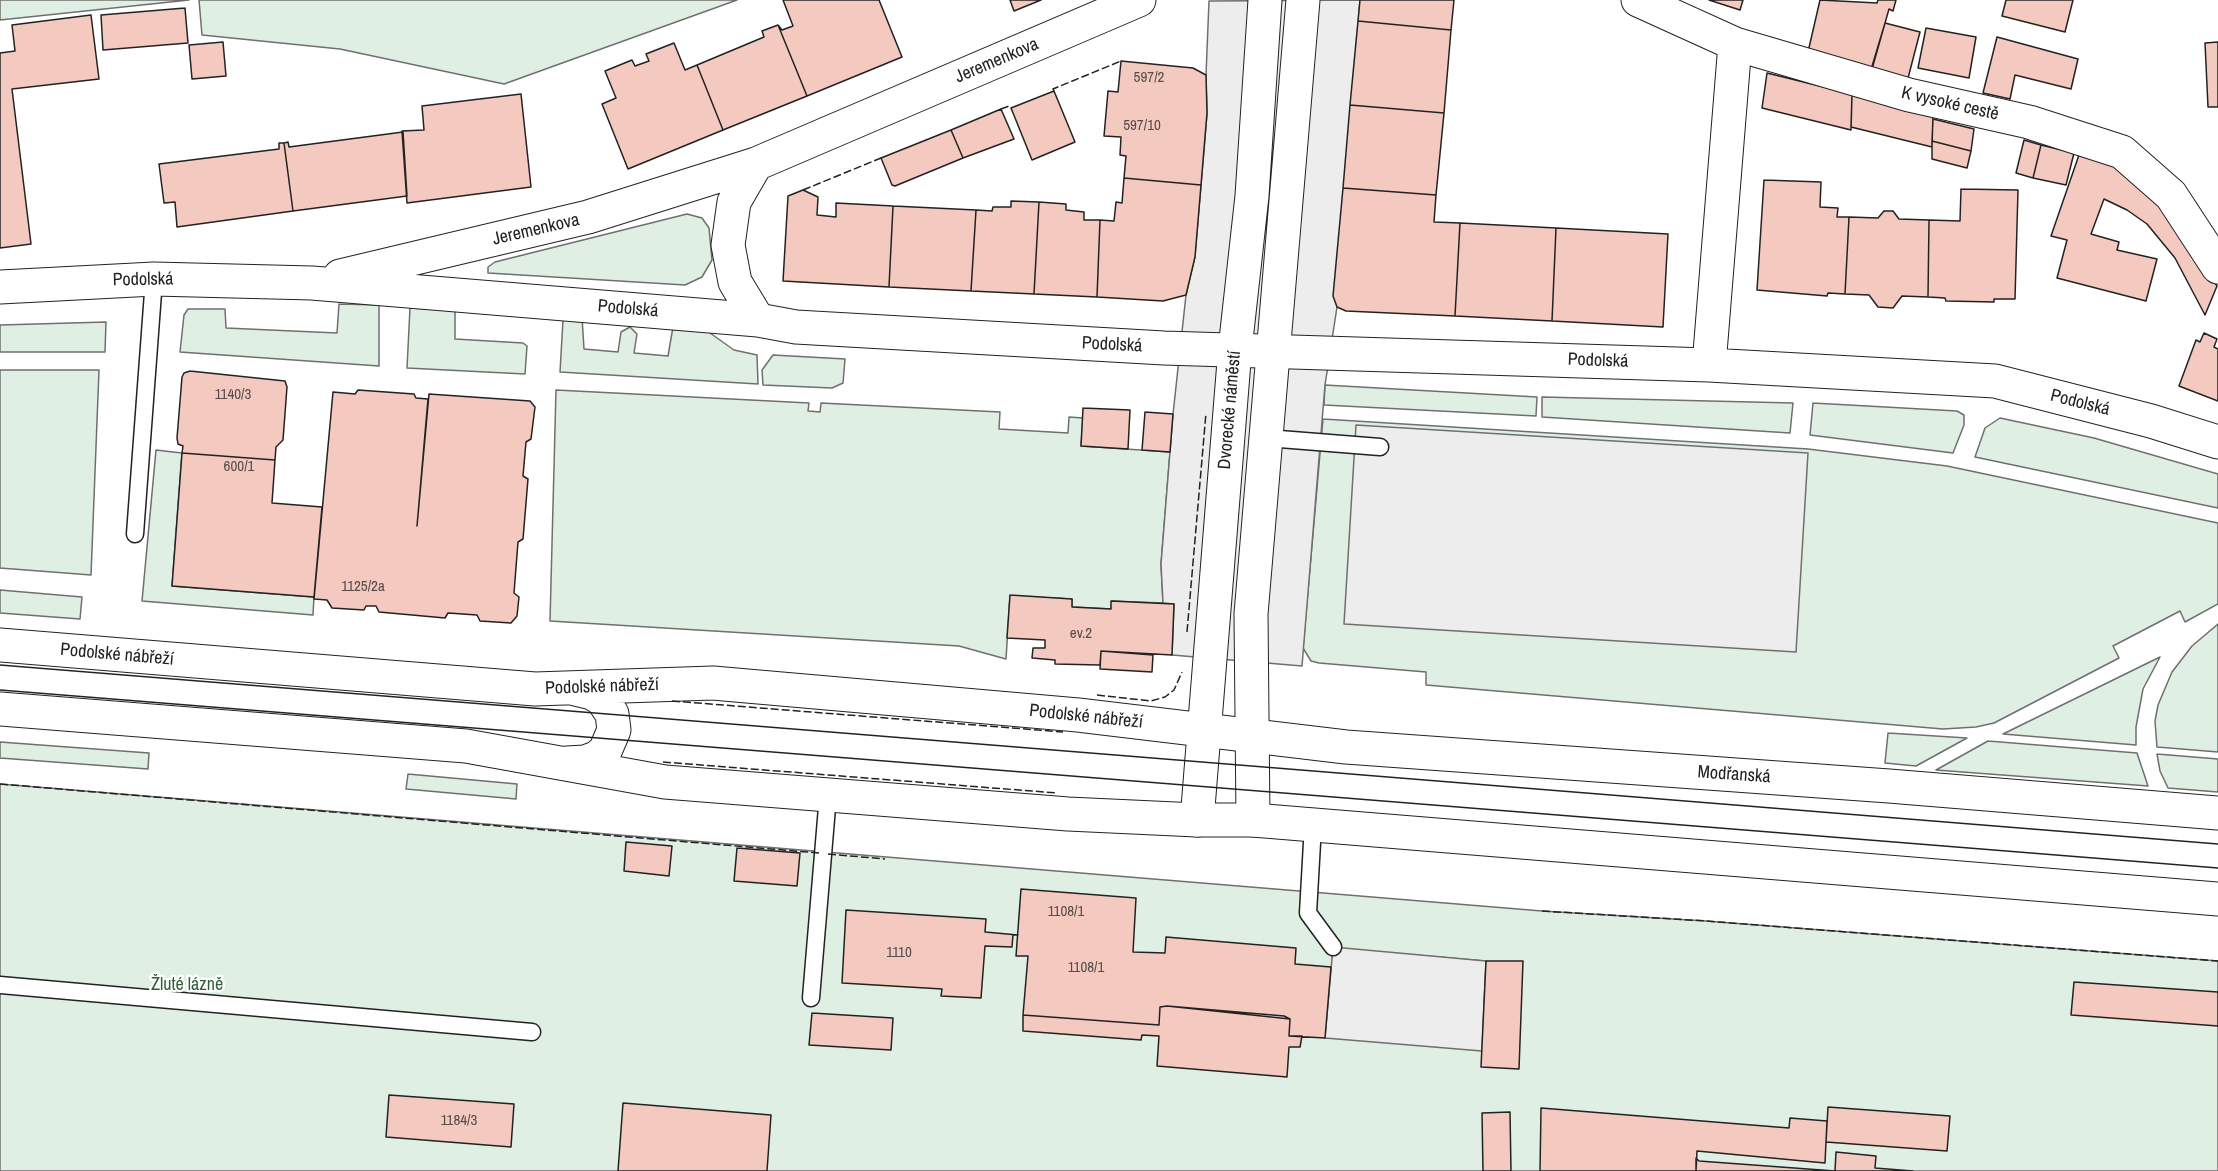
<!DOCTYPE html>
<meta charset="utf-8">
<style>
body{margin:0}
canvas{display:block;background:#fff}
</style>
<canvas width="2218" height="1171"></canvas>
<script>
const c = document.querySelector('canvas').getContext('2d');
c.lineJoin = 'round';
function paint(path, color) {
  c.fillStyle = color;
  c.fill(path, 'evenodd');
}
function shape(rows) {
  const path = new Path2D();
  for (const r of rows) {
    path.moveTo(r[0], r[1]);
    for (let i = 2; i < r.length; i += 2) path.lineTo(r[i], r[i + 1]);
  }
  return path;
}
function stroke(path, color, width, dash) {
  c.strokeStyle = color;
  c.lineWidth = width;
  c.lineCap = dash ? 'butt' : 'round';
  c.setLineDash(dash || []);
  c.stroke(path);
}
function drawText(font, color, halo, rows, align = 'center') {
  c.font = font + ' "Archivo Narrow",sans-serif';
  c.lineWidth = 4.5;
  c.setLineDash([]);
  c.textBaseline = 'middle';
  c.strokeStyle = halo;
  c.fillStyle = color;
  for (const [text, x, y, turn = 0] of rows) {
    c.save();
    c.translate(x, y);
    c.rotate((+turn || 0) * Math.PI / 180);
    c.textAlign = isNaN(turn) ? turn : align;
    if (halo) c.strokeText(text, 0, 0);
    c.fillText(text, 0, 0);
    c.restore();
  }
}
const green = shape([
 [0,0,189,0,0,20,0,0],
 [199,0,737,0,504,84,340,49,202,35,199,0],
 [687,214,702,218,709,228,712,260,702,277,685,285,488,273,488,267,495,262,687,214],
 [339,304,379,305,379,366,180,352,184,315,188,309,225,309,226,328,337,333,339,304],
 [410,308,452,310,455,312,455,339,523,343,527,346,525,374,407,368,410,308],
 [582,317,584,349,618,352,621,332,630,327,637,334,634,353,668,356,673,327,703,328,734,350,757,355,758,384,560,372,563,320,582,317],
 [106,322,105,352,0,352,0,325,106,322],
 [773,355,845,359,843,383,832,388,763,385,762,370,773,355],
 [0,370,99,370,91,575,0,568,0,370],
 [1325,385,1537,397,1536,416,1324,405,1325,385],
 [556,390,809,403,808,411,820,412,821,403,1000,412,999,429,1068,433,1069,417,1083,418,1081,446,1170,452,1161,564,1163,603,1112,601,1111,609,1072,607,1072,599,1010,596,1006,659,959,646,550,621,556,390],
 [1542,397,1793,403,1790,433,1542,417,1542,397],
 [1813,403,1957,411,1964,415,1964,425,1953,453,1810,435,1813,403],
 [2000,418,2094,438,2218,474,2218,508,1975,457,1985,428,2000,418],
 [1323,419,1808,449,1947,466,2218,523,2218,604,2185,622,2180,611,2113,646,2119,658,1994,723,1976,727,1943,729,1426,685,1426,672,1319,663,1311,661,1303,648,1323,419],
 [156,450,182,453,172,586,314,597,313,615,142,601,156,450],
 [0,590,82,597,80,619,0,613,0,590],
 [2218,624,2218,752,2157,747,2155,721,2158,705,2172,672,2192,646,2218,624],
 [2160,657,2143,689,2136,727,2136,745,2003,734,2160,657],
 [1888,733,1967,738,1916,766,1885,763,1888,733],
 [1988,741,2137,753,2148,786,1936,770,1988,741],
 [0,742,149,753,148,769,0,758,0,742],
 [2157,754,2218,759,2218,792,2168,788,2160,771,2157,754],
 [408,774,517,784,516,799,406,789,408,774],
 [0,784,1542,911,1706,921,2218,961,2218,1171,0,1171,0,784],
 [1333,948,1485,961,1326,1038,1333,948]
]);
paint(green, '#e0efe3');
stroke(green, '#6f6f6f', 1.5);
const parking = shape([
 [1360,0,1337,307,1325,385,1302,666,1172,655,1174,604,1163,603,1161,564,1173,414,1186,295,1195,256,1207,114,1206,75,1209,1,1360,0],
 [1356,425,1808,453,1796,652,1344,624,1356,425],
 [1333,947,1486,961,1482,1051,1325,1038,1333,947]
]);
paint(parking, '#ededed');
stroke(parking, '#6f6f6f', 1.5);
const building = shape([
 [783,0,879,0,902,57,807,96,778,25,782,30,793,26,783,0],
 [1010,0,1041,0,1014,11,1010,0],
 [1360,0,1454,0,1451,30,1358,21,1360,0],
 [1709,0,1743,0,1740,10,1709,0],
 [1820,0,1877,3,1878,0,1896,0,1893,11,1889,9,1872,69,1808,52,1820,0],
 [2006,0,2073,0,2065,32,2002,16,2006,0],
 [185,8,188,43,103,50,101,15,185,8],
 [91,15,99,79,12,89,31,244,0,248,0,53,15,51,12,25,91,15],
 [1358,21,1451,30,1444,113,1350,105,1358,21],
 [1885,23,1920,32,1907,82,1870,73,1885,23],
 [778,25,807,96,723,130,697,65,764,37,762,31,778,25],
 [1926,28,1976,37,1969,78,1918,68,1926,28],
 [1997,37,2078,59,2071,89,2015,75,2010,99,1983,93,1997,37],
 [223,42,226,76,192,79,189,45,223,42],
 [2218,42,2218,107,2208,107,2205,43,2218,42],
 [674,43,685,70,697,65,723,130,628,169,602,104,616,98,605,71,632,60,635,66,649,61,646,54,674,43],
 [1121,61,1193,68,1206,75,1207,113,1201,185,1124,178,1126,156,1120,155,1121,137,1104,136,1108,91,1118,92,1121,61],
 [1767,73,1852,94,1851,130,1762,108,1767,73],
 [1054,91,1075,142,1032,160,1011,108,1054,91],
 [521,94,531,187,407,203,402,131,424,130,422,106,521,94],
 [1852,94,1933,115,1932,147,1851,127,1852,94],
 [1350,105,1444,113,1436,195,1343,188,1350,105],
 [1001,109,1014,139,963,158,951,130,1001,109],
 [1933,119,1974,129,1971,151,1932,141,1933,119],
 [951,130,963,158,895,186,892,185,881,158,951,130],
 [403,132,407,196,293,211,284,143,288,142,289,147,403,132],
 [2024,140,2041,145,2033,178,2016,173,2024,140],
 [1932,141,1971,151,1967,168,1932,159,1932,141],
 [279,143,284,143,293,211,177,227,175,202,164,203,159,164,279,149,279,143],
 [2041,145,2074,153,2066,185,2033,178,2041,145],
 [2080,152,2115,163,2161,201,2217,286,2205,315,2175,258,2147,224,2127,210,2104,199,2091,234,2119,242,2117,250,2157,259,2146,301,2057,278,2067,240,2051,236,2080,152],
 [1124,178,1201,185,1195,257,1186,295,1163,301,1097,297,1100,220,1114,221,1116,202,1122,203,1124,178],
 [1764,180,1821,182,1820,207,1838,208,1837,217,1849,217,1845,294,1828,293,1827,296,1757,290,1764,180],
 [1343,188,1436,195,1434,222,1460,223,1455,316,1346,311,1337,307,1333,296,1343,188],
 [1961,189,2018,190,2015,299,1994,299,1994,302,1946,301,1945,298,1928,297,1929,220,1960,221,1961,189],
 [803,190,818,197,817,215,836,217,836,203,893,206,889,287,783,281,788,196,803,190],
 [1011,201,1039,202,1034,294,971,291,976,210,992,211,993,207,1011,207,1011,201],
 [1039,202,1066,204,1066,210,1084,212,1084,220,1100,220,1097,297,1034,294,1039,202],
 [893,206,976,210,971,291,889,287,893,206],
 [1884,211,1893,211,1899,219,1929,220,1928,297,1902,296,1893,308,1878,307,1869,295,1845,294,1849,217,1878,218,1884,211],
 [1460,223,1556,228,1552,321,1455,316,1460,223],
 [1556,228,1668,234,1663,327,1552,321,1556,228],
 [2204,333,2217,339,2214,347,2218,349,2218,401,2179,386,2196,340,2200,342,2204,333],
 [190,371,285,381,287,387,283,440,276,447,275,460,182,453,183,446,178,444,177,438,182,377,184,373,190,371],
 [358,390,414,394,416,398,428,399,417,526,429,394,530,401,535,407,531,439,526,442,523,476,528,479,523,539,518,542,514,593,519,597,517,616,511,623,480,621,477,615,448,613,445,618,379,612,376,606,366,606,364,610,332,608,327,600,314,599,333,392,355,394,358,390],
 [1083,408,1130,410,1128,449,1081,446,1083,408],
 [1145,412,1173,414,1170,452,1142,450,1145,412],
 [182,453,275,460,272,503,322,507,314,597,172,586,182,453],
 [1010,595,1072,599,1072,607,1111,609,1111,601,1174,604,1172,655,1101,651,1100,665,1055,664,1055,660,1032,658,1033,648,1045,648,1045,640,1007,638,1010,595],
 [1101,651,1153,655,1152,672,1100,669,1101,651],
 [626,842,672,846,669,876,624,871,626,842],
 [737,848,800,853,797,886,734,881,737,848],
 [1021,889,1136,898,1133,952,1165,953,1166,937,1296,948,1295,964,1331,967,1325,1038,1289,1036,1290,1019,1284,1016,1167,1006,1160,1007,1159,1025,1023,1015,1028,956,1016,956,1021,889],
 [846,910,986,919,985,932,1018,935,1013,935,1012,947,985,946,981,998,941,996,942,989,842,983,846,910],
 [1486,961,1523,961,1519,1069,1481,1067,1486,961],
 [2074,982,2218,992,2218,1026,2071,1015,2074,982],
 [1167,1006,1290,1019,1289,1036,1302,1036,1300,1047,1289,1047,1287,1077,1157,1066,1159,1036,1142,1035,1141,1040,1023,1031,1023,1015,1159,1025,1160,1007,1167,1006],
 [812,1013,893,1018,891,1050,809,1045,812,1013],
 [389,1095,514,1104,511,1147,386,1137,389,1095],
 [623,1103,771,1115,767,1171,618,1171,623,1103],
 [1828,1107,1950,1116,1947,1151,1826,1142,1828,1107],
 [1541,1108,1789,1128,1790,1118,1827,1121,1825,1163,1697,1151,1696,1171,1540,1171,1541,1108],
 [1510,1112,1511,1171,1483,1171,1482,1113,1510,1112],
 [1836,1152,1876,1156,1875,1168,1913,1171,1696,1171,1696,1158,1699,1161,1835,1171,1836,1152]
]);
paint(building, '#f3c9c0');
stroke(building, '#222', 1.5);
const service = shape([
 [1267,438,1380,447],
 [135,534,154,279],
 [1313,825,1308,913,1333,947],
 [0,985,532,1032],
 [811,998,828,795]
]);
const minor = shape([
 [1638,0,1735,44,1909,95,2029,122,2122,152,2171,195,2218,267],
 [756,164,734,202,728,245,735,282,758,320],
 [340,276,588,217,756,164,1139,0],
 [0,287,154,279,312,283,758,320,796,327,1164,348,1709,365,1995,381,2151,421,2218,442],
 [1709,365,1735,44]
]);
const tertiary = shape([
 [1197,820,1235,349,1252,196,1265,0],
 [1253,820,1251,614,1303,0]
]);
const secondary = shape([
 [0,645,535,689,713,683,1078,715,1346,747,1889,786,2218,813],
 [0,709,466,746,665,782,1068,814,1197,820,1253,820,2218,899],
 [567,763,585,762,596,758,605,751,614,730,612,714,602,699,592,693,571,688]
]);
stroke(service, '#222', 19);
stroke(minor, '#222', 35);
stroke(tertiary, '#222', 35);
stroke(secondary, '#222', 35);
stroke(service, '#fff', 16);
stroke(minor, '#fff', 33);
stroke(tertiary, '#fff', 33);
stroke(secondary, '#fff', 33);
stroke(shape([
 [0,665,2218,844],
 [0,690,2218,868]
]), '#222', 1.5);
stroke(shape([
 [1054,91,1053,89,1121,61],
 [1001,109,1009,106,1011,108],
 [803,190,881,158],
 [1187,632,1206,413],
 [1097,695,1151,701,1165,697,1174,690,1182,672],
 [672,701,1063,732],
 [663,762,1057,793],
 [0,784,819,853],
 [828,854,885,859],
 [1542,911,1706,921,2218,961]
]), '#222', 1.5, [8, 3]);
drawText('15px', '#564c4a', null, [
 ["597/2",1149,78],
 ["597/10",1142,126],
 ["1140/3",233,395],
 ["600/1",239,467],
 ["1125/2a",363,587],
 ["ev.2",1081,634],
 ["1108/1",1066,912],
 ["1110",899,953],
 ["1108/1",1086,968],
 ["1184/3",459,1121]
]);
drawText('18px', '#222', '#fff', [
 ["Jeremenkova",997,61,-23],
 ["K vysoké cestě",1950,104,13],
 ["Jeremenkova",536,230,-13],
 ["Podolská",143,280,-1],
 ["Podolská",628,309,5],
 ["Podolská",1112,345,3],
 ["Podolská",1598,361,2],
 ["Podolská",2080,403,14],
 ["Dvorecké náměstí",1230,410,-85],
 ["Podolské nábřeží",117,655,5],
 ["Podolské nábřeží",602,687,-2],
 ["Podolské nábřeží",1086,717,6],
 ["Modřanská",1734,775,4]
]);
drawText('18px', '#2f5e38', '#fff', [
 ["Žluté lázně",187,985]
]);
</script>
